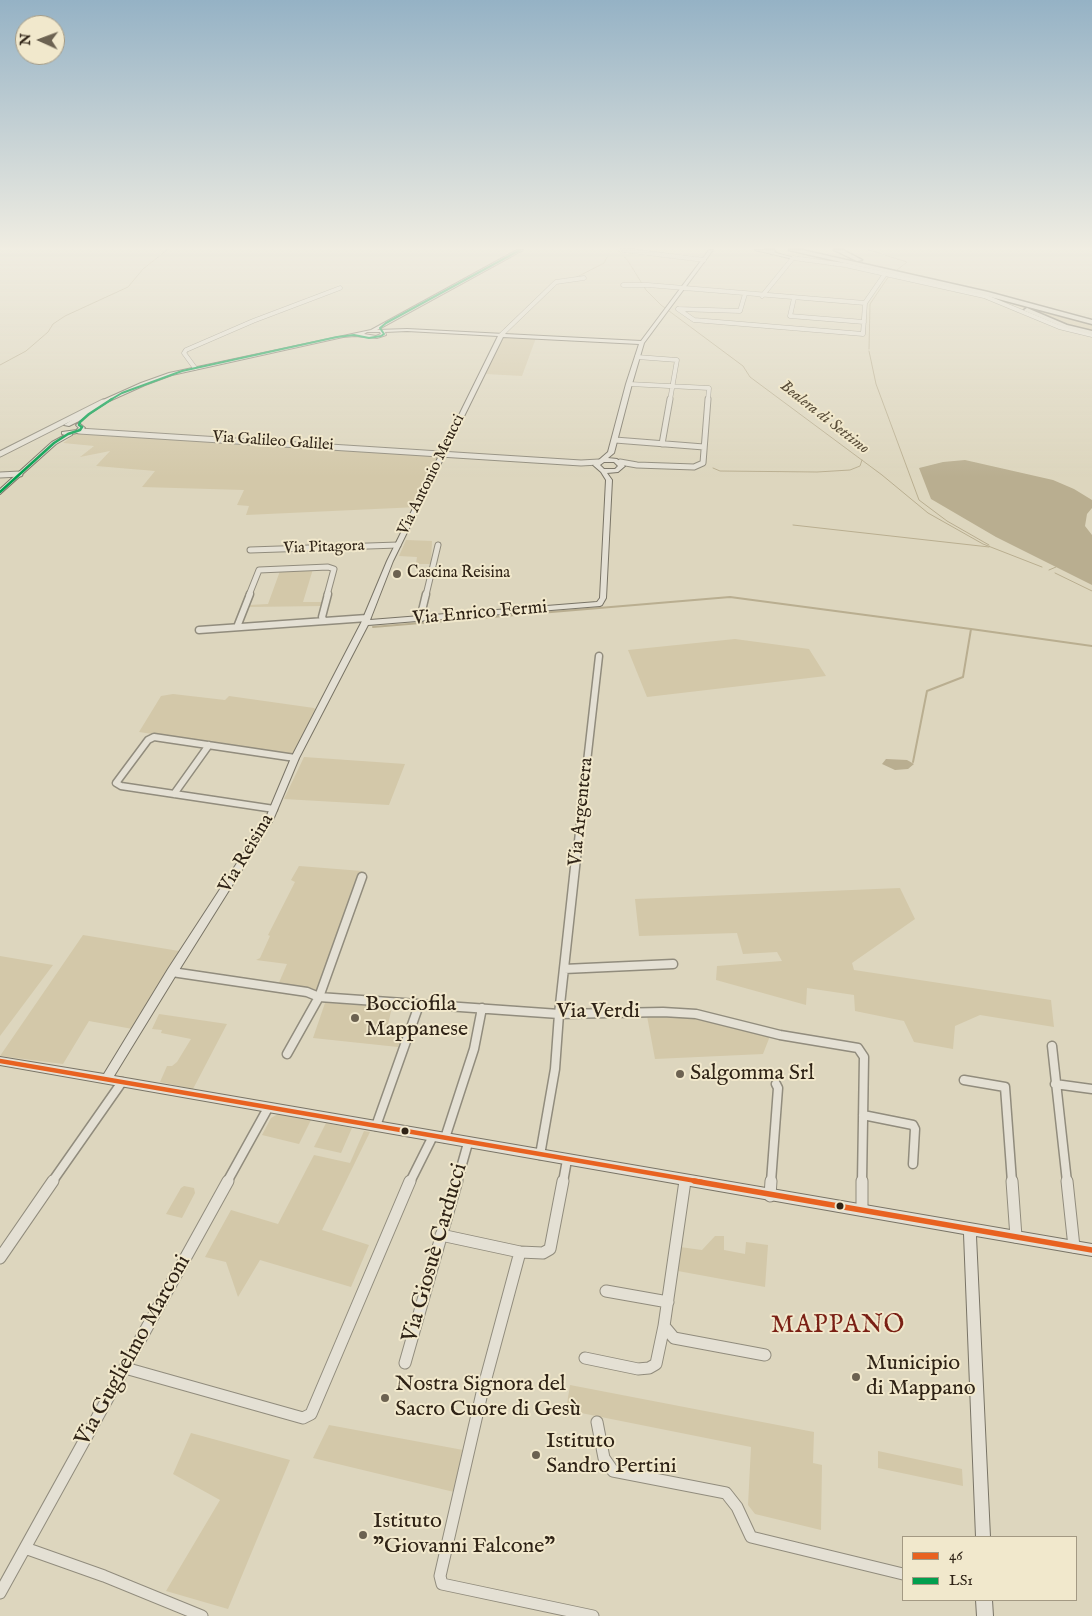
<!DOCTYPE html>
<meta charset="utf-8">
<style>
body{margin:0}
#map{position:relative;width:1092px;height:1616px;overflow:hidden;background:#ddd6be;font-family:"IM FELL English",serif}
canvas{display:block}
.legend{position:absolute;left:902px;top:1536px;width:175px;height:65px;box-sizing:border-box;background:#f1e8cc;border:1px solid #a39983;margin:0;padding:6px 9px;list-style:none;font-size:15px;color:#2f2316}
.legend li{display:flex;align-items:center;gap:10px;height:25px}
.legend b{width:25px;border:1px solid #a39983}
.north{position:absolute;left:15px;top:15px;width:50px;height:50px;box-sizing:border-box;background:#f1e8cc;border:1px solid #a39983;border-radius:50%;rotate:272deg;font-size:14px;font-weight:700;line-height:20px;text-align:center;color:#2f2316}
.north::after{content:'';display:block;margin:auto;width:18px;height:22px;background:#6c6251;clip-path:polygon(50% 0,100% 100%,50% 72%,0 100%)}
</style>
<div id="map">
<canvas width="1092" height="1616"></canvas>
<ul class="legend">
<li><b style="height:6px;background:#e86221"></b>46</li>
<li><b style="height:6px;background:#029f4e"></b>LS1</li>
</ul>
<div class="north">N</div>
</div>
<script>
const c = document.querySelector('canvas').getContext('2d');
c.lineJoin = 'round';
function paint(path, color) {
  c.fillStyle = color;
  c.fill(path, 'evenodd');
}
function shape(rows) {
  const path = new Path2D();
  for (const r of rows) {
    path.moveTo(r[0], r[1]);
    for (let i = 2; i < r.length; i += 2) path.lineTo(r[i], r[i + 1]);
  }
  return path;
}
function stroke(path, color, width, dash) {
  c.strokeStyle = color;
  c.lineWidth = width;
  c.lineCap = dash ? 'butt' : 'round';
  c.setLineDash(dash || []);
  c.stroke(path);
}
function drawText(font, color, halo, rows, align = 'center') {
  c.font = font + ' "IM FELL English",serif';
  c.lineWidth = 4;
  c.setLineDash([]);
  c.textBaseline = 'middle';
  c.strokeStyle = halo;
  c.fillStyle = color;
  for (const [text, x, y, turn = 0] of rows) {
    c.save();
    c.translate(x, y);
    c.rotate((+turn || 0) * Math.PI / 180);
    c.textAlign = isNaN(turn) ? turn : align;
    if (halo) c.strokeText(text, 0, 0);
    c.fillText(text, 0, 0);
    c.restore();
  }
}
paint(shape([
 [1004,300,1092,323,1092,333,1053,321],
 [509,337,536,338,522,376,485,374,503,338],
 [79,431,443,454,418,507,246,515,249,506,237,505,244,490,142,487,155,471,96,466,110,451,80,457,94,446,63,443],
 [406,540,432,541,431,564,416,564,417,557,399,556],
 [313,569,303,602,322,602,322,606,248,607,249,605,268,604,280,571],
 [735,639,809,649,826,676,647,697,628,650],
 [173,694,225,700,229,696,314,708,316,710,293,755,139,732,161,696],
 [304,757,405,764,389,805,284,799],
 [299,866,362,871,319,992,308,987,278,985,287,964,256,960,260,958,270,936,268,935,295,882,291,880],
 [900,888,915,919,852,963,854,970,1051,1000,1054,1027,980,1015,955,1026,953,1049,914,1042,904,1021,855,1011,854,995,807,988,806,1005,716,980,717,966,782,961,777,952,743,954,737,933,639,936,635,899],
 [83,935,185,952,138,1030,89,1021,63,1064,0,1056],
 [0,956,53,965,0,1036],
 [325,1003,392,1007,387,1029,404,1032,398,1047,313,1038],
 [159,1014,227,1024,193,1089,160,1082,167,1066,172,1066,177,1062,191,1039,161,1033,162,1030,152,1029],
 [647,1016,706,1018,770,1036,763,1054,655,1059],
 [278,1114,311,1120,299,1144,262,1135,271,1118],
 [326,1123,352,1128,341,1153,314,1147],
 [364,1131,370,1132,322,1230,369,1245,351,1287,260,1260,238,1297,226,1262,205,1257,231,1210,278,1224,314,1155,350,1163],
 [184,1186,194,1188,195,1193,182,1218,166,1214,181,1188],
 [715,1236,724,1236,724,1250,745,1254,746,1242,768,1245,765,1287,678,1271,680,1247,702,1250],
 [570,1385,814,1432,813,1463,822,1465,821,1530,755,1514,748,1505,751,1447,566,1410],
 [329,1425,463,1450,454,1492,313,1458],
 [191,1433,290,1460,228,1609,166,1591,220,1500,173,1474],
 [878,1451,962,1469,963,1486,878,1468]
]), '#d3c8a9');
paint(shape([
 [965,460,1053,480,1074,489,1092,500,1092,508,1087,514,1085,526,1092,535,1092,585,996,537,931,499,919,468,943,462],
 [886,759,907,760,914,764,908,769,895,770,882,764]
]), '#b9ae90');
stroke(shape([
 [618,250,628,261,646,290,661,305,743,366,750,377,882,475,928,513,983,544,1042,567],
 [869,250,907,262,897,270],
 [577,277,604,263,607,257],
 [504,329,555,281],
 [869,349,870,304,889,276],
 [869,351,876,384,919,500,947,521,989,545],
 [0,365,26,351,48,332,53,324,65,316,128,287,143,269,167,250],
 [713,468,720,471,817,472,850,470,860,466,862,460],
 [793,525,989,547],
 [1049,570,1056,567],
 [1055,573,1092,591]
]), '#b9ae90', 1);
stroke(shape([
 [373,627,730,597,971,629],
 [913,762,927,691,963,677,971,629,1092,646]
]), '#b9ae90', 2);
const streetFar4 = shape([
 [623,250,704,260],
 [623,285,648,285,865,303],
 [762,296,793,258,845,265,984,296,1059,327,1092,335],
 [794,298,790,316,864,322],
 [678,309,694,320,863,334,865,303,885,274],
 [678,309,740,311,745,294],
 [501,335,556,282,584,278],
 [637,357,677,360,670,400],
 [195,368,184,353,186,350,253,321,340,288],
 [629,384,709,388,708,400]
]);
const streetFar3 = shape([
 [79,431,581,463,599,462],
 [615,440,704,447],
 [662,444,670,399],
 [0,454,103,402],
 [620,462,637,465,694,467,703,463,708,399],
 [0,475,20,474],
 [250,550,398,545],
 [249,595,259,570,328,567,334,569,327,595],
 [426,595,438,545]
]);
const streetFar2 = shape([
 [420,619,426,594],
 [324,621,322,617,328,594],
 [237,627,250,594],
 [199,630,367,618],
 [174,794,209,745],
 [274,809,121,786,116,783,148,740,154,737,295,758],
 [577,850,599,656]
]);
const streetFar1 = shape([
 [564,969,673,964],
 [172,972,307,992,319,997,559,1014,663,1012,696,1014,780,1035,858,1048,864,1057,862,1182],
 [1052,1046,1067,1182],
 [287,1054,319,997,362,877],
 [964,1080,1005,1087,1012,1182],
 [1055,1084,1092,1089],
 [863,1115,913,1125,915,1129,913,1164],
 [376,1126,419,1005],
 [445,1138,474,1049,482,1008],
 [540,1155,555,1069,559,1014,577,849],
 [52,1182,122,1082],
 [227,1182,268,1108],
 [410,1182,433,1136],
 [457,1182,468,1143],
 [563,1182,567,1160],
 [685,1182,685,1180],
 [771,1182,778,1088,776,1084]
]);
const street = shape([
 [685,1181,664,1326,674,1338,765,1355],
 [1012,1181,1016,1237],
 [1067,1181,1074,1247],
 [770,1196,771,1181],
 [862,1210,862,1181],
 [441,1235,520,1252,543,1253,550,1249,563,1181],
 [520,1252,482,1393,440,1576,442,1584,593,1616],
 [0,1258,53,1181],
 [606,1291,668,1302],
 [585,1358,638,1369,649,1368,656,1364,664,1326],
 [405,1363,457,1181],
 [125,1368,303,1418,311,1414,410,1181],
 [597,1422,604,1458,613,1471,726,1493,737,1507,751,1537,903,1574],
 [25,1548,104,1576,202,1616],
 [0,1593,228,1181]
]);
const secondary = shape([
 [517,250,523,250,377,330,407,329,641,341,709,250,713,250,644,343,632,384,614,453,608,458,617,459,625,466,618,472,607,473,612,480,606,598,602,605,600,606,368,625,299,758,273,820,176,975,114,1076,1092,1244,1092,1256,976,1236,990,1537,976,1537,964,1234,0,1065,0,1057,104,1074,168,969,265,820,291,758,361,623,387,561,498,336,407,331,385,332,386,335,377,338,355,336,343,337,172,375,145,385,107,402,79,421,69,426,64,425,103,400,141,383,169,373,371,330,517,250],
 [367,332,380,332,381,334,376,336,364,334,367,332],
 [503,337,639,344,626,384,608,452,593,465,601,472,606,480,600,598,597,602,370,620,393,561,503,337],
 [604,462,614,462,618,466,615,469,604,469,600,465,604,462],
 [755,250,765,250,795,258,793,259,755,250],
 [79,423,85,428,81,432,72,434,72,435,56,444,0,494,0,489,52,442,65,435,62,434,62,432,77,430,79,428,76,425,79,423],
 [976,1600,992,1600,993,1616,977,1616,976,1600]
]);
const highway = shape([
 [765,250,774,250,775,252,772,254,765,250],
 [789,250,802,250,988,292,1092,320,1092,324,987,296,789,250],
 [834,250,843,250,862,260,857,261,834,250],
 [1027,308,1067,325,1092,331,1092,335,1063,327,1025,311,1024,310,1027,308]
]);
stroke(streetFar4, '#918c7d', 5);
stroke(streetFar3, '#918c7d', 7);
stroke(streetFar2, '#918c7d', 9);
stroke(streetFar1, '#918c7d', 11);
stroke(street, '#918c7d', 13);
stroke(secondary, '#797466', 2);
stroke(highway, '#797466', 3);
stroke(streetFar4, '#e4e0d4', 4);
stroke(streetFar3, '#e4e0d4', 5);
stroke(streetFar2, '#e4e0d4', 6);
stroke(streetFar1, '#e4e0d4', 8);
stroke(street, '#e4e0d4', 11);
paint(secondary, '#e4e0d4');
paint(highway, '#dfdbcd');
stroke(shape([
 [0,1061,702,1182]
]), '#e86221', 4.5);
stroke(shape([
 [694,1181,1092,1250]
]), '#e86221', 5.5);
stroke(shape([
 [110,400,122,393,182,371,337,337,354,335,369,338,381,336,384,334,380,328,386,323,520,250]
]), '#029f4e', 2);
stroke(shape([
 [0,492,54,443,68,434,80,430,82,427,79,425,80,422,89,414,112,399]
]), '#029f4e', 2.5);
const sky = c.createLinearGradient(0, 0, 0, 477);
sky.addColorStop(0, '#95b2c5');
sky.addColorStop(0.52, '#f0ede2');
sky.addColorStop(1, '#f0ede200');
c.fillStyle = sky;
c.fillRect(0, 0, 1092, 477);
for (const [x, y, r, color] of [
 [397,574,5,"#6c6251"],
 [355,1018,5,"#6c6251"],
 [680,1074,5,"#6c6251"],
 [405,1131,4.5,"#2f2316"],
 [840,1206,4.5,"#2f2316"],
 [856,1377,5,"#6c6251"],
 [385,1398,5,"#6c6251"],
 [536,1455,5,"#6c6251"],
 [363,1535,5,"#6c6251"]
]) {
  const dot = new Path2D();
  dot.arc(x, y, r, 0, 2 * Math.PI);
  c.fillStyle = color;
  c.fill(dot);
  stroke(dot, '#f1e8cc', 2);
}
drawText('italic 16px', '#5a4e3a', '#f1e8cc', [
 ["Bealera di Settimo",824,418,38]
]);
drawText('16px', '#2f2316', '#f1e8cc', [
 ["Via Galileo Galilei",273,442,4],
 ["Via Antonio Meucci",432,475,-64],
 ["Via Pitagora",324,548,-2]
]);
drawText('16px', '#2f2316', '#f1e8cc', [
 ["Cascina Reisina",407,574]
], 'left');
drawText('19px', '#2f2316', '#f1e8cc', [
 ["Via Enrico Fermi",480,614,-5],
 ["Via Argentera",582,812,-84],
 ["Via Reisina",247,854,-59]
]);
drawText('22px', '#2f2316', '#f1e8cc', [
 ["Bocciofila",365,1005],
 ["Mappanese",365,1030],
 ["Salgomma Srl",690,1074],
 ["Municipio",866,1364],
 ["di Mappano",866,1389],
 ["Nostra Signora del",395,1385],
 ["Sacro Cuore di Gesù",395,1410],
 ["Istituto",546,1442],
 ["Sandro Pertini",546,1467],
 ["Istituto",373,1522],
 ["\"Giovanni Falcone\"",373,1547]
], 'left');
drawText('22px', '#2f2316', '#f1e8cc', [
 ["Via Verdi",598,1012],
 ["Via Giosuè Carducci",436,1253,-74],
 ["Via Guglielmo Marconi",134,1351,-61]
]);
c.letterSpacing = '1px';
drawText('25px', '#7a1f14', '#f1e8cc', [
 ["MAPPANO",838,1327]
]);
c.letterSpacing = '0px';
</script>
